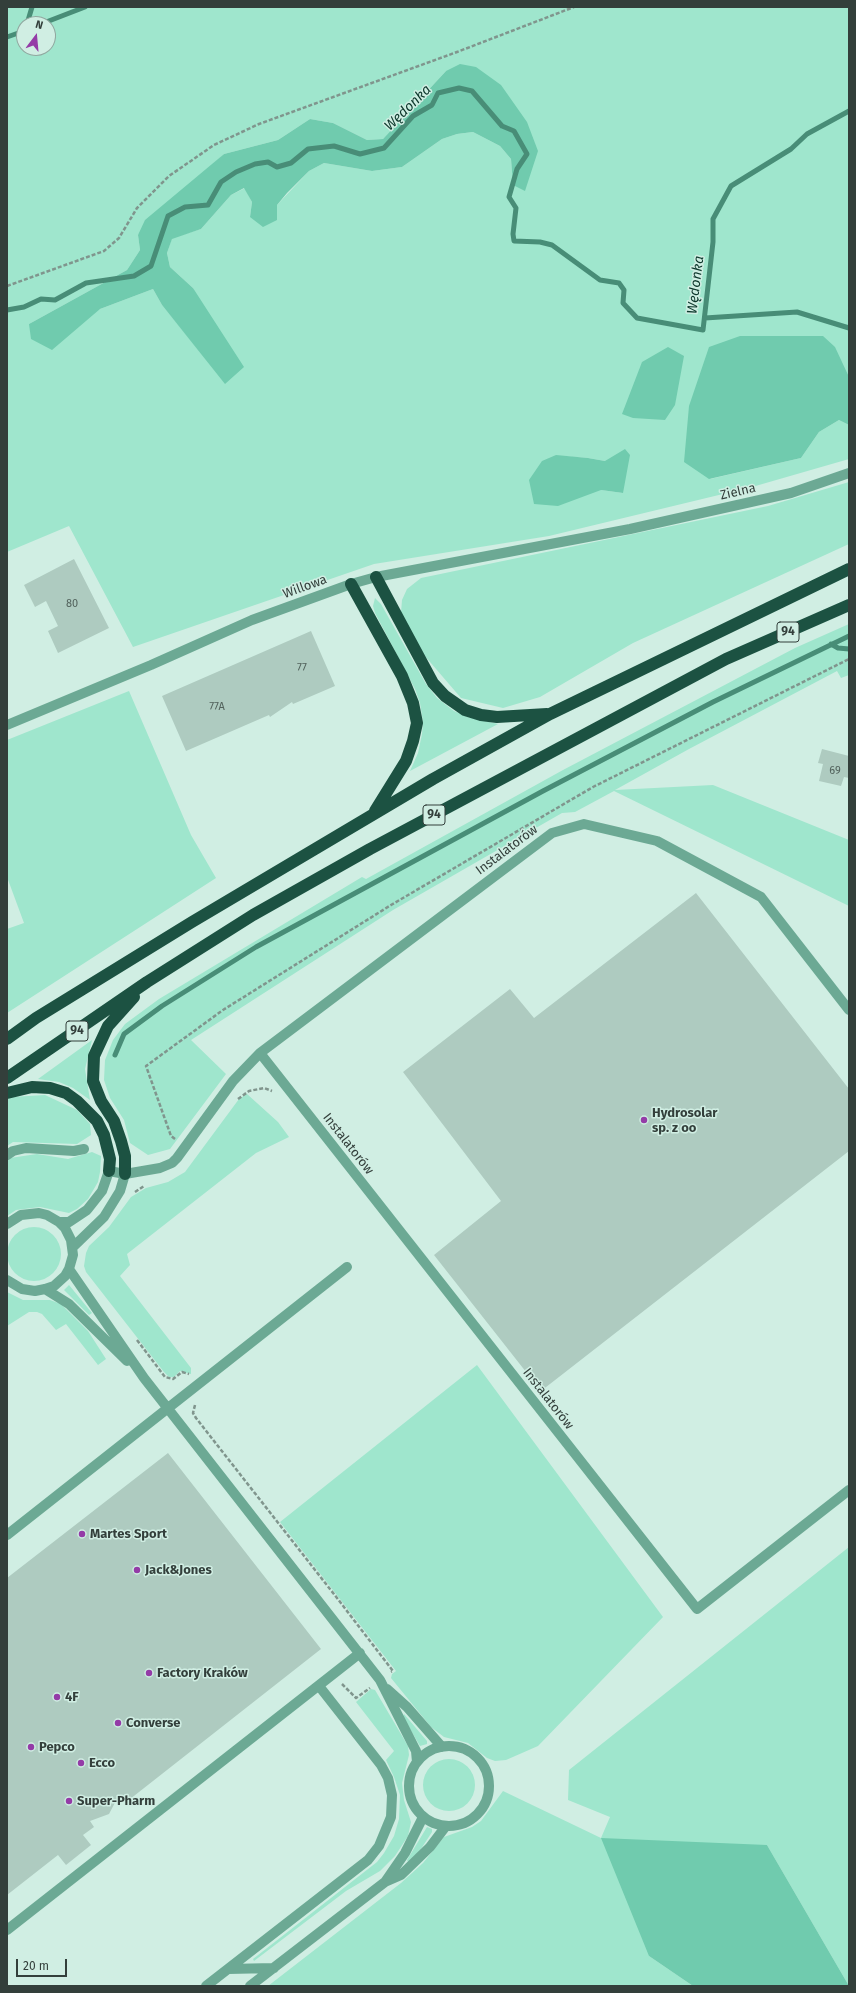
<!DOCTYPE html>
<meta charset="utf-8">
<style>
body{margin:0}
#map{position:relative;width:856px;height:1993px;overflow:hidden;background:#d0eee3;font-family:"Fira Sans",sans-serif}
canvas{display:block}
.frame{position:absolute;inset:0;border:8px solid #333f3b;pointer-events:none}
.north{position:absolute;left:16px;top:16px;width:40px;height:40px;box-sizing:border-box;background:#d0eee3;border:1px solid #91a8a0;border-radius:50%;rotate:16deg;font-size:11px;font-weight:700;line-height:16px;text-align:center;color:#333f3b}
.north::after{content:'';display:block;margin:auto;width:14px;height:18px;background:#943ba7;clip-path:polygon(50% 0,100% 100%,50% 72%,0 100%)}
.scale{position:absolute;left:16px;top:1959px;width:51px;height:18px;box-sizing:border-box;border:2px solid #333f3b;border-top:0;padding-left:5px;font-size:12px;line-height:14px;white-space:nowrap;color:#333f3b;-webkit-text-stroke:3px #d0eee3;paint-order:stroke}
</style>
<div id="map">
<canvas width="856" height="1993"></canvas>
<div class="frame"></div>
<div class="north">N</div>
<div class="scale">20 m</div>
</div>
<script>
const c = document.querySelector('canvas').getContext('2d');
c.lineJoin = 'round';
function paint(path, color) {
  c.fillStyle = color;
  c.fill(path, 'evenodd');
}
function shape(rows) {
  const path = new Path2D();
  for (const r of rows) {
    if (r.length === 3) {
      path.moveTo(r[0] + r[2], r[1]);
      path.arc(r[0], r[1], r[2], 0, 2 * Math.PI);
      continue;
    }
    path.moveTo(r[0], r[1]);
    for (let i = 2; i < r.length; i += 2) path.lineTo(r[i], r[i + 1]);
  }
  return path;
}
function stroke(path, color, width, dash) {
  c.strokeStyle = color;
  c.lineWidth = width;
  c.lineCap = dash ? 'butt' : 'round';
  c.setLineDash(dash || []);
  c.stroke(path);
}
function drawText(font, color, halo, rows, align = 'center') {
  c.font = font + ' "Fira Sans",sans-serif';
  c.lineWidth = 3;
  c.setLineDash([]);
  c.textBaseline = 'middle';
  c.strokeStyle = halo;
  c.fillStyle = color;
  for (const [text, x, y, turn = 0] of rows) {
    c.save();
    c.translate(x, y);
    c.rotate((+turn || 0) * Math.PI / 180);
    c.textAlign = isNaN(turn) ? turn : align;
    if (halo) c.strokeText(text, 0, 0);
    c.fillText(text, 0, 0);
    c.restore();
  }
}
paint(shape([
 [7,7,849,7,849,377,710,479,801,458,819,432,839,420,849,425,849,459,752,487,549,536,374,564,133,647,69,526,7,552],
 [24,24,48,24,48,48,24,48],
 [446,71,537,151,513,185,511,159,500,146,473,132,457,134,442,139,402,167,372,171,324,163,309,171,277,205,250,217,252,202,245,188,231,195,201,229,172,238,167,253,170,267,193,288,226,383,162,305,153,289,100,309,29,324,127,270,140,250,138,235,224,154,278,140,310,119,333,123,367,140,383,139],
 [556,456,588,458,605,461,623,493,601,490],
 [849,482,849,544,633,643,540,697,503,708,461,698,424,655,401,613,402,600,407,589,421,578,768,506],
 [375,598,381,604,426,684,437,698,454,711,468,717,498,724,410,771,418,753,422,734,423,722,420,703,415,689,375,613,373,606],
 [849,624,849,675,841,678,837,671,689,749,615,790,713,785,849,840,849,906,614,791,575,812,562,813,393,910,191,1040,226,1074,170,1149,148,1155,130,1143,124,1120,110,1098,104,1080,105,1060,113,1040,125,1024,159,999,362,877,366,879,563,770,795,648],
 [129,691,191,835,216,878,7,1013,7,929,24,923,7,877,7,740],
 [92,1040,85,1069,90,1100,73,1088,59,1082,38,1079],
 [247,1094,278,1122,289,1137,256,1153,127,1254,130,1265,120,1276,191,1368,191,1374,180,1371,174,1377,169,1377,164,1372,86,1272,84,1266,86,1253,89,1246,109,1227,131,1197,146,1188,168,1182,185,1172,239,1099],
 [45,1095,77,1110,90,1124,91,1135,77,1144,13,1142,7,1146,7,1100,11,1097],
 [92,1152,101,1156,100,1172,98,1182,88,1199,77,1209,69,1213,40,1207,16,1210,7,1216,7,1160,10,1158,37,1154,68,1159],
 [34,1254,27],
 [69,1285,92,1313,89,1315,64,1290],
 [7,1292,23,1300,50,1300,61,1304,88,1331,106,1359,98,1365,66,1324,56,1330,42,1314,37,1312,29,1312,7,1326],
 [477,1365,663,1617,538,1746,506,1760,495,1761,487,1758,468,1743,444,1737,431,1727,391,1678,392,1674,396,1671,280,1522],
 [849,1547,849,1986,767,1845,649,1956,693,1986,268,1986,401,1883,423,1863,444,1837,472,1827,481,1821,503,1791,601,1838,610,1817,568,1800,569,1770],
 [371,1689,375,1690,408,1746,409,1755,402,1783,404,1800,411,1822,408,1836,395,1856,380,1871,346,1891,254,1961,253,1959,377,1862,384,1853,394,1836,399,1819,400,1795,394,1777,386,1760,394,1751,356,1702],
 [404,1714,427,1741,427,1744,420,1746,403,1717],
 [449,1785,26],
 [427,1827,432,1829,432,1832,419,1852,408,1862,407,1860]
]), '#9fe6cd');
paint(shape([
 [460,64,476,67,501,85,527,122,538,151,525,191,513,185,511,159,500,146,473,132,457,134,442,139,402,167,372,171,324,163,309,171,287,193,277,205,277,220,263,227,250,217,252,202,244,188,231,195,201,229,172,239,167,253,170,267,193,288,244,367,225,384,162,305,153,289,100,309,52,350,31,339,29,324,127,270,140,250,138,235,145,220,224,154,278,140,310,119,333,123,367,140,383,139,446,71],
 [740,336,823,336,835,347,849,377,849,425,839,420,819,432,801,458,709,479,684,462,689,406,709,347],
 [668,347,684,356,675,405,665,420,633,418,622,414,642,362],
 [625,449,630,455,623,493,601,490,558,506,534,504,529,480,542,461,556,455,588,458,605,461],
 [601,1838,767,1845,849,1986,693,1986,649,1956]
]), '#70cbae');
stroke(shape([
 [27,24,32,7],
 [41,24,85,7],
 [7,37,24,31],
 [7,310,24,307,41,299,55,300,86,283,134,276,151,266,168,216,185,207,208,205,221,182,236,172,255,164,268,162,277,167,291,163,308,149,334,146,360,154,384,148,413,116,432,105,438,93,459,88,472,91,502,126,514,131,527,154,517,169,509,197,516,208,513,234,514,241,540,242,552,245,600,280,619,283,624,290,623,303,637,318,703,330,713,242,713,219,731,186,791,149,807,134,849,111],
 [705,318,797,312,849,328],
 [831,644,838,648,849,649],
 [115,1055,124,1034,162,1006,256,947,543,791,713,702,849,636]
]), '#488d77', 5);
paint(shape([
 [74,559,109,628,58,653,48,631,58,626,46,601,35,607,24,585],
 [311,631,335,686,293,704,292,702,270,717,269,715,186,751,162,696],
 [822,749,849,756,849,778,844,777,841,786,819,781,823,764,818,763],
 [696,893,849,1089,849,1151,541,1391,434,1255,501,1201,403,1072,510,989,534,1018],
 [168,1453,321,1649,125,1803,119,1795,109,1814,90,1821,94,1827,83,1835,91,1845,66,1865,58,1855,7,1895,7,1578]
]), '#aecbc0');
stroke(shape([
 [7,286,104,251,119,238,137,208,169,176,214,145,259,124,457,52,574,7],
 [238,1099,249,1091,264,1088,272,1091],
 [175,1139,171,1136,146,1066,223,1010,391,905,593,787,849,659],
 [135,1192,144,1186],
 [137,1340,165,1377,173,1379,182,1372,189,1374],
 [195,1405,193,1413,196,1418,337,1598,393,1671,391,1672],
 [342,1684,356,1698,370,1688]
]), '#80958d', 2.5, [4, 2]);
stroke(shape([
 [7,725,151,665,252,620,351,584,376,577,630,529,791,493,849,473],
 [260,1053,697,1609,849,1490],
 [7,1155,13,1151,26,1148,74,1151,84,1149],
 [59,1222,69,1222,87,1210,102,1191,109,1171,125,1174,160,1168,172,1163,177,1158,233,1081,260,1053,552,833,584,824,657,841,761,897,849,1010],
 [7,1224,21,1215,39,1213,47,1215,59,1222,65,1228,71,1240,73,1255,69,1269,65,1276,54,1286,45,1289,35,1291,22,1289,7,1280],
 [73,1247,104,1217,120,1191,125,1174],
 [69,1269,144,1378,380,1680,416,1751,417,1762],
 [45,1289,69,1304,127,1361],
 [7,1535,347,1267],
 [387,1689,407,1707,442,1747],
 [449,1786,40],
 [385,1882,405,1853,423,1817],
 [7,1930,360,1653],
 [228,1969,274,1968],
 [206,1986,368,1860,379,1846,391,1817,392,1795,388,1778,381,1765,319,1686],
 [250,1986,385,1882,401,1875,430,1847,446,1826]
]), '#6ca994', 10);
stroke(shape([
 [376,577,433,683,445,696,465,710,481,715,497,717,547,714],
 [351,584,402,676,413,703,417,723,413,741,406,761,375,811],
 [7,1039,36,1018,192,922,433,779,550,714,849,569],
 [7,1078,147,982,253,915,370,849,726,659,849,605],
 [7,1093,32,1087,50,1088,66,1093,77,1101,97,1121,104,1135,110,1159,109,1171],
 [125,1174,125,1156,121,1141,114,1121,101,1101,93,1081,94,1056,108,1026,134,997]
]), '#1c5242', 12);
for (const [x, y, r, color] of [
 [644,1120,4,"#943ba7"],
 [82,1534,4,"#943ba7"],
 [137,1570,4,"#943ba7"],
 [149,1673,4,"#943ba7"],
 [57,1697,4,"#943ba7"],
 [118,1723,4,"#943ba7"],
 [31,1747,4,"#943ba7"],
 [81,1763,4,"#943ba7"],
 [69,1801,4,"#943ba7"]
]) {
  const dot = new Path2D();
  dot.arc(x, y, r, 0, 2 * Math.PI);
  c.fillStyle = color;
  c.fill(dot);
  stroke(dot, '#d0eee3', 1.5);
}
drawText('11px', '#52625c', null, [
 ["80",72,604],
 ["77",302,668],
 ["77A",217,707],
 ["69",835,771]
]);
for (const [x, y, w] of [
 [788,632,22],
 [434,815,22],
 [77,1031,22]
]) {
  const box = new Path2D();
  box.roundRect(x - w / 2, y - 10, w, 20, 3);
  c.fillStyle = '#d0eee3';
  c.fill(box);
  stroke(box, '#333f3b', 1);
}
drawText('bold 12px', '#333f3b', null, [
 ["94",788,632],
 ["94",434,815],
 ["94",77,1031]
]);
drawText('13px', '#333f3b', '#d0eee3', [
 ["Zielna",738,492,-13],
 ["Willowa",305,587,-20],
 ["Instalatorów",507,850,-37],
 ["Instalatorów",348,1144,52],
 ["Instalatorów",548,1399,52]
]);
drawText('bold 13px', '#333f3b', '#d0eee3', [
 ["Hydrosolar",652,1113],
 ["sp. z oo",652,1128],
 ["Martes Sport",90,1534],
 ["Jack&Jones",145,1570],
 ["Factory Kraków",157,1673],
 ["4F",65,1697],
 ["Converse",126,1723],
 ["Pepco",39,1747],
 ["Ecco",89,1763],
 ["Super-Pharm",77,1801]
], 'left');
drawText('italic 14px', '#0d382c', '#d0eee3', [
 ["Wędonka",408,108,-44],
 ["Wędonka",696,285,-83]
]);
</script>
